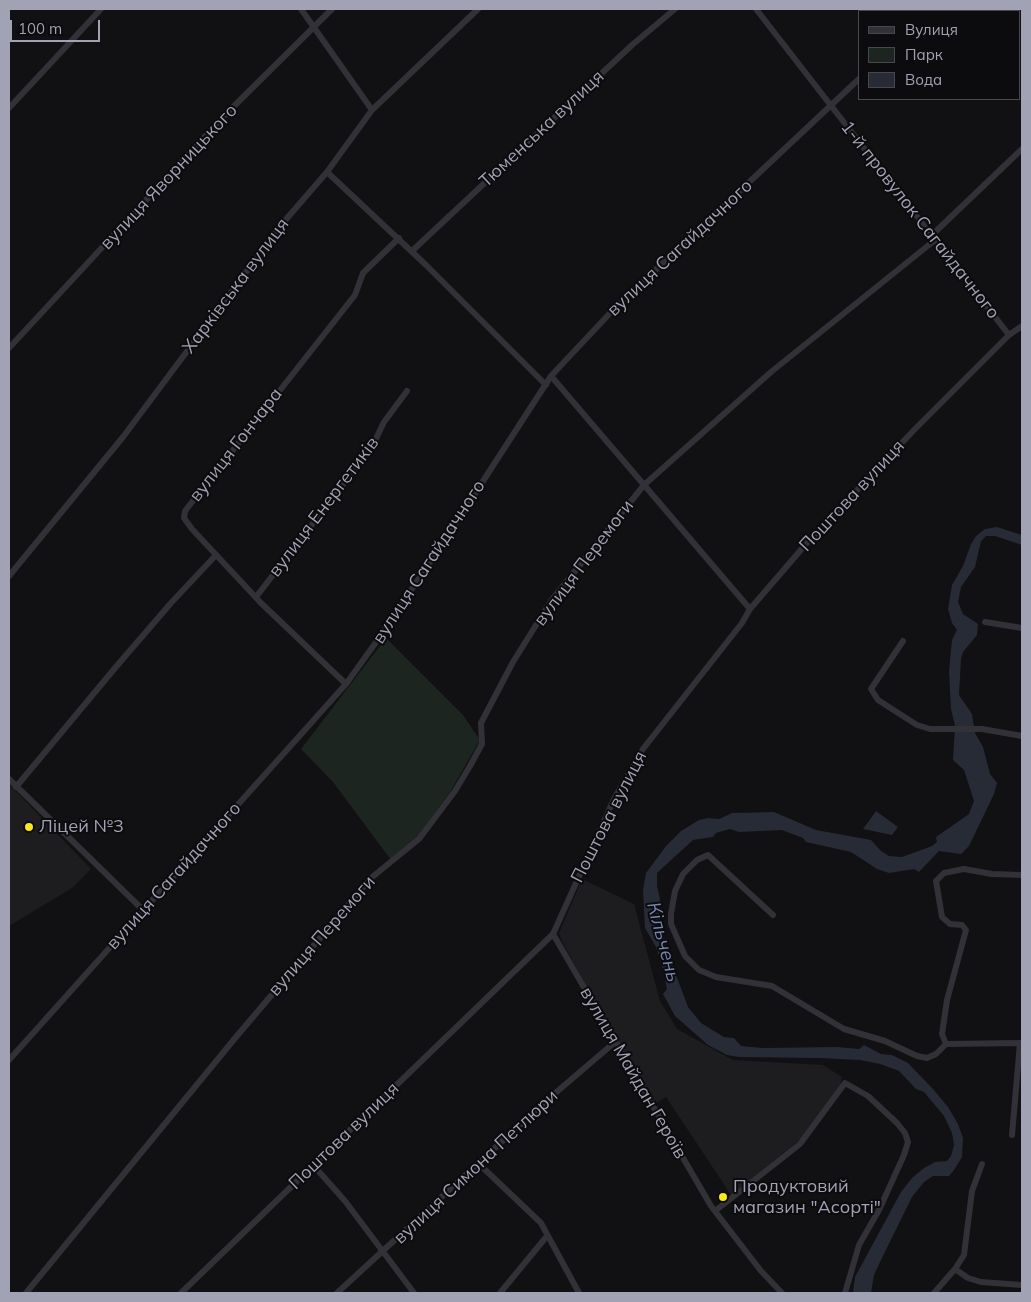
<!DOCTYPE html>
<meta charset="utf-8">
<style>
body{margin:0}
#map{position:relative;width:1031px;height:1302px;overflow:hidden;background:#111012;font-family:Mulish,sans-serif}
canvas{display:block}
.frame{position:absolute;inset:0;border:10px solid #a1a2b3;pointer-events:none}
.legend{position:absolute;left:858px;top:10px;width:162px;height:90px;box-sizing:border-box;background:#0c0b0d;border:1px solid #48474f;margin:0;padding:6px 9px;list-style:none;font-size:15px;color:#a1a2b3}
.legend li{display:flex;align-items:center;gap:10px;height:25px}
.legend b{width:25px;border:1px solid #48474f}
.scale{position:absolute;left:10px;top:20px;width:90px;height:22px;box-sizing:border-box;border:2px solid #a1a2b3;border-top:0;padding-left:6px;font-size:15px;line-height:18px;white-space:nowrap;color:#a1a2b3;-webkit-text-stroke:4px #0c0b0d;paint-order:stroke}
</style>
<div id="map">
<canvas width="1031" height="1302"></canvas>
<div class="frame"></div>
<ul class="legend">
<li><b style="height:6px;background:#323137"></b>Вулиця</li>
<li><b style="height:14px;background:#1c251f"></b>Парк</li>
<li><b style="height:14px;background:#262b36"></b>Вода</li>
</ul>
<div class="scale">100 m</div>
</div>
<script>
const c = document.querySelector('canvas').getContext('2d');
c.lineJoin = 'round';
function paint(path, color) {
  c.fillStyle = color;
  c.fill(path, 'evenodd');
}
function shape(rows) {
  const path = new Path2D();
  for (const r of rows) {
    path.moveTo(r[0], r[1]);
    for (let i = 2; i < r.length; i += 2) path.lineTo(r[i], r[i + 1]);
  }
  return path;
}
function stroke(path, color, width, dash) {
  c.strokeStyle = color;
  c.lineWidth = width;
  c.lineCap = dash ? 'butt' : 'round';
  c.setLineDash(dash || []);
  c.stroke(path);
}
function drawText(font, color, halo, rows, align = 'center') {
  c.font = font + ' Mulish,sans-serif';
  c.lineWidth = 4;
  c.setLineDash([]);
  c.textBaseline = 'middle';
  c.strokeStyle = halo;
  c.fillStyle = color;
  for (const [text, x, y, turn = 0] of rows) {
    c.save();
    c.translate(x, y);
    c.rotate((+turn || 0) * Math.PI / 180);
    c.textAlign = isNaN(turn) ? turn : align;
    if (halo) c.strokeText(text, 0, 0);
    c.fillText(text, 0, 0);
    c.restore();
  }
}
paint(shape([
 [9,784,91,869,72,888,9,926],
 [582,879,634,904,660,1001,677,1029,733,1060,823,1065,842,1077,840,1087,802,1138,731,1195,666,1097,655,1104,606,1023,561,939,559,933]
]), '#1d1c1f');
paint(shape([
 [386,638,463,715,480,740,450,792,414,842,391,860,333,782,301,749]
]), '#1c251f');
paint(shape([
 [997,527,1022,535,1022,545,995,536,986,536,981,541,975,567,961,587,958,602,963,614,978,624,977,635,963,652,961,659,959,695,972,714,975,733,983,747,990,774,997,783,994,794,969,846,961,854,939,851,919,872,914,869,889,873,877,869,851,852,806,842,803,838,782,830,739,832,730,829,716,833,713,837,693,840,657,873,657,886,660,899,659,915,667,951,688,1007,701,1023,724,1037,734,1038,741,1046,762,1048,837,1047,859,1049,864,1045,881,1054,892,1055,908,1063,933,1089,948,1107,958,1124,963,1138,962,1157,954,1170,949,1176,933,1176,924,1182,912,1197,881,1260,874,1275,871,1293,853,1293,855,1277,901,1192,912,1178,924,1168,935,1162,947,1161,951,1156,954,1145,952,1133,944,1116,924,1092,916,1089,899,1071,880,1064,860,1060,819,1058,739,1057,727,1055,708,1045,675,1016,663,994,667,989,662,966,656,947,645,928,643,890,646,873,666,846,681,831,699,820,708,818,719,819,732,813,774,812,816,830,871,840,881,851,889,856,902,857,932,846,937,842,936,837,969,814,974,801,964,770,953,760,955,726,951,709,949,671,952,640,957,630,952,623,948,609,952,585,963,566,971,544,976,536,985,529],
 [876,811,898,827,892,835,863,829]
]), '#262b36');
stroke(shape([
 [301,9,372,110],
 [756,9,1009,335],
 [929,11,932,9],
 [9,108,101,9],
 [327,172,426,265,546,385],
 [932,235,1022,149],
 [412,251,632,45,675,9],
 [9,348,221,119,332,9],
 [551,376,750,609],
 [9,576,123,437,282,224,327,172,372,110,478,9],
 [256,597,372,447,384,422,407,391],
 [985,622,1022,628],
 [903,641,871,689,878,700,917,725,930,729,982,729,1022,736],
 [346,684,261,603,192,529,184,518,185,511,355,295,363,273,399,238],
 [9,779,143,910],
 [16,787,115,668,171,603,216,555],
 [773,915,708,855,697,860,683,874,675,891,671,914,671,924,685,956,699,970,716,977,772,986,844,1029,885,1041,917,1056,927,1058,936,1054,946,1044,1022,1043],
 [553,934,711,1206,761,1271,782,1293],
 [946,1044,942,1034,947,1000,966,930,962,925,950,924,942,917,936,881,944,873,964,869,992,874,1022,875],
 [9,1060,346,684,374,645,443,543,551,376,612,311,860,78],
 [1012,1135,1020,1043],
 [479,1164,541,1223,579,1293],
 [314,1166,345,1201,414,1293],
 [715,1211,800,1144,845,1083,868,1096,897,1123,905,1133,908,1142,904,1155,879,1210,859,1245,845,1293],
 [955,1269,968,1278,981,1282,1022,1285],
 [26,1293,236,1037,371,878,419,839,455,791,470,766,482,744,481,723,513,662,551,601,644,485,771,372,935,240],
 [181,1293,553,934,614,799,643,749,742,623,750,609,806,544,915,429,1009,335,1022,326],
 [337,1293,546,1101,615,1042],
 [500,1293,547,1236],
 [934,1293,955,1269,964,1255,972,1191,982,1164]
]), '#323137', 6);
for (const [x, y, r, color] of [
 [29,827,5,"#fae720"],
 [723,1197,5,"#fae720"]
]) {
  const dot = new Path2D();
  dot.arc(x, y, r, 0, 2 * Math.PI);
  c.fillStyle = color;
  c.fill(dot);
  stroke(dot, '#0c0b0d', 2);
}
drawText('18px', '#a1a2b3', '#0c0b0d', [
 ["Тюменська вулиця",542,129,-43],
 ["вулиця Яворницького",169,177,-47],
 ["1-й провулок Сагайдачного",920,220,52],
 ["вулиця Сагайдачного",680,248,-43],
 ["Харківська вулиця",236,286,-53],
 ["вулиця Гончара",236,445,-52],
 ["Поштова вулиця",852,496,-47],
 ["вулиця Енергетиків",324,507,-53],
 ["вулиця Сагайдачного",429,562,-57],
 ["вулиця Перемоги",584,563,-53],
 ["Поштова вулиця",609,817,-63],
 ["вулиця Сагайдачного",174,876,-48],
 ["вулиця Перемоги",322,936,-49],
 ["вулиця Майдан Героїв",633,1073,60],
 ["Поштова вулиця",344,1136,-44],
 ["вулиця Симона Петлюри",476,1167,-43]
]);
drawText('18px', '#a1a2b3', '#0c0b0d', [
 ["Ліцей №3",39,827],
 ["Продуктовий",733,1187],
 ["магазин \"Асорті\"",733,1208]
], 'left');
drawText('italic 19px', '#7586b1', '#0c0b0d', [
 ["Кільчень",663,942,75]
]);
</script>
